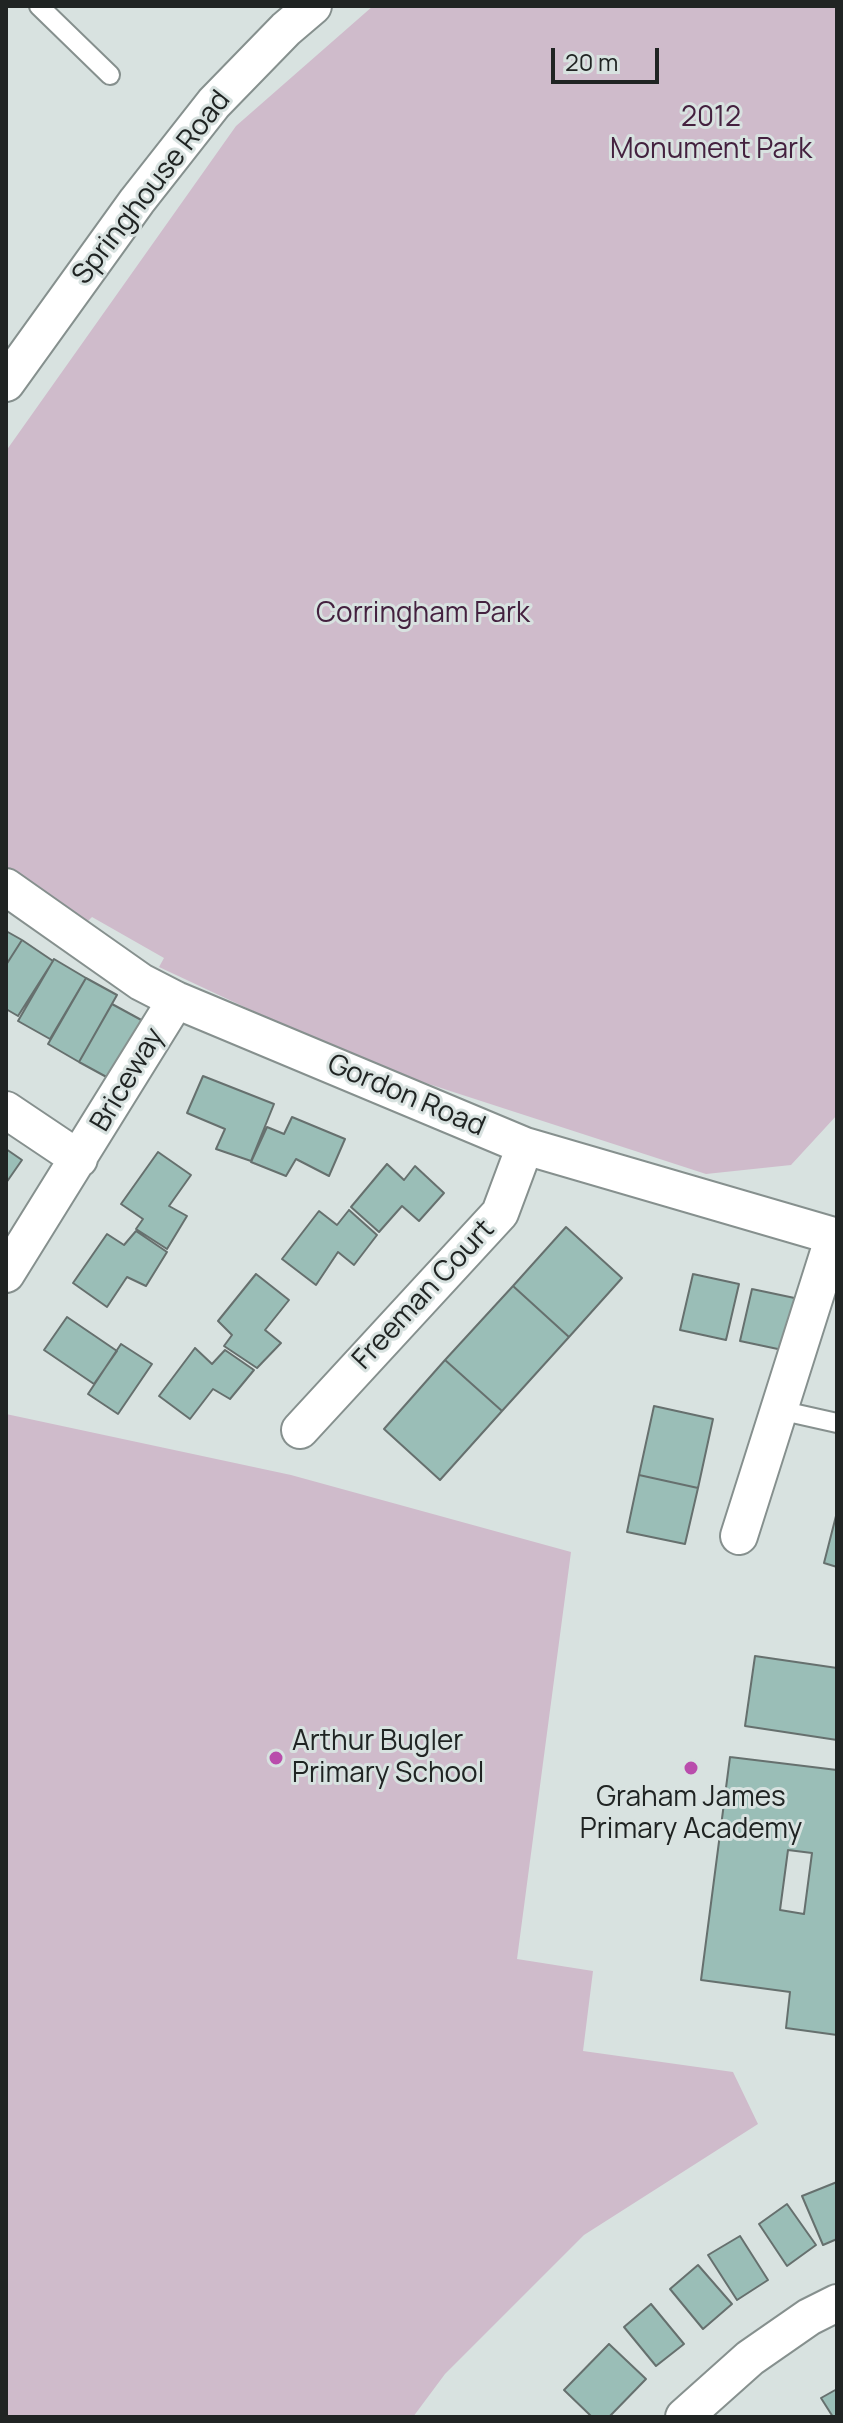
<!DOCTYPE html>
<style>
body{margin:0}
#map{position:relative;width:843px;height:2423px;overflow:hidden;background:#d8e2e0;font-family:Manrope,sans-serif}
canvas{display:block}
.frame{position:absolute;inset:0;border:8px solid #202423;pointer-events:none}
.scale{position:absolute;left:551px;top:48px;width:108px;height:36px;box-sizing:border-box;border:4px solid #202423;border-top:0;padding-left:10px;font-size:24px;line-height:28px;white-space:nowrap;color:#202423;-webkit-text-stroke:6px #d8e2e0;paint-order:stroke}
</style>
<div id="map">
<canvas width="843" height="2423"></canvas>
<div class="frame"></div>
<div class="scale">20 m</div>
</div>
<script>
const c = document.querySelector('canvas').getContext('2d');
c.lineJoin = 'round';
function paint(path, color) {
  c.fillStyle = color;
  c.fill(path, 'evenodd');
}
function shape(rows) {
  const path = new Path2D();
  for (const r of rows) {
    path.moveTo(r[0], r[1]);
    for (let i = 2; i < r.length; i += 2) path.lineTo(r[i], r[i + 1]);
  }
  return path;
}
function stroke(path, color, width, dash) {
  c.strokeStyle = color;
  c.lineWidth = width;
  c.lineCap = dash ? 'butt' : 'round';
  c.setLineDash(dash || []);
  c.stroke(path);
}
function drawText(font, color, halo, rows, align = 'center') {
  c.font = font + ' Manrope,sans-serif';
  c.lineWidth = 6;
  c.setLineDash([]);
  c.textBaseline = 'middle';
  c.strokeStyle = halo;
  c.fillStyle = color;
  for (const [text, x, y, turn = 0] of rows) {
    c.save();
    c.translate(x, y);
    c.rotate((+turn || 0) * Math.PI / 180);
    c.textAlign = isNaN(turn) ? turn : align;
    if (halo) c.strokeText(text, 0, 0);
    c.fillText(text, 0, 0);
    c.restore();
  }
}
paint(shape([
 [373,6,837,6,837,1115,791,1165,706,1174,364,1063,159,967,164,958,92,917,84,925,6,867,6,451,236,126],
 [6,1414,291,1475,571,1552,517,1959,593,1971,583,2051,733,2072,758,2124,584,2235,445,2374,413,2417,6,2417]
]), '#cfbbcb');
const building = shape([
 [6,931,22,940,6,965,6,931],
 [22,940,53,961,18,1016,6,1009,6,965,22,940],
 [54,959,86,978,50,1039,18,1021,54,959],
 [86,978,117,995,79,1062,48,1044,86,978],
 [112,1004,145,1022,112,1080,79,1062,112,1004],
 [203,1076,274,1104,251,1161,216,1149,225,1129,187,1113,203,1076],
 [292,1117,345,1139,329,1176,296,1159,286,1176,251,1162,267,1127,284,1134,292,1117],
 [6,1149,22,1160,6,1183,6,1149],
 [158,1152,191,1175,169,1206,187,1216,167,1249,136,1229,143,1219,121,1204,158,1152],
 [387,1164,404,1180,415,1166,444,1193,419,1221,402,1206,379,1232,351,1207,387,1164],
 [349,1210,377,1235,354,1265,338,1252,316,1285,282,1259,319,1211,337,1225,349,1210],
 [566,1227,622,1278,569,1337,513,1286,566,1227],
 [136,1231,167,1252,146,1286,127,1277,107,1307,73,1283,107,1234,124,1245,136,1231],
 [256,1274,289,1300,265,1330,281,1343,257,1368,224,1346,232,1335,218,1321,256,1274],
 [693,1274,739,1284,726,1340,680,1330,693,1274],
 [513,1286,569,1337,502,1411,445,1360,513,1286],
 [752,1289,804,1300,792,1352,740,1341,752,1289],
 [67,1317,117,1351,94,1384,44,1350,67,1317],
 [121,1344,152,1364,118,1414,88,1394,121,1344],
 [195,1348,212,1364,225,1350,254,1370,230,1399,213,1389,190,1419,159,1396,195,1348],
 [445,1360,502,1411,440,1480,384,1429,445,1360],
 [654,1406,713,1419,698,1488,639,1475,654,1406],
 [639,1475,698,1488,685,1544,627,1532,639,1475],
 [837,1512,837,1567,824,1563,837,1512],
 [755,1656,837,1668,837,1740,745,1726,755,1656],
 [730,1757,837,1770,837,2035,786,2028,790,1992,701,1980,730,1757],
 [788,1850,812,1853,804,1914,780,1910,788,1850],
 [837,2182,837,2239,823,2245,802,2196,837,2182],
 [787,2204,816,2245,787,2266,759,2224,787,2204],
 [740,2236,768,2280,737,2300,708,2255,740,2236],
 [698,2265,732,2304,703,2329,670,2289,698,2265],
 [651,2304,684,2344,656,2366,624,2327,651,2304],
 [609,2344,646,2379,609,2417,592,2417,564,2390,609,2344],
 [837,2389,837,2417,833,2417,821,2398,837,2389]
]);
paint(building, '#9abeb7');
stroke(building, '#66706e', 2);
const lane = shape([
 [39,6,110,75],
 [779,1410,837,1423]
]);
const street = shape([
 [6,383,137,201,214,103,286,29,313,6],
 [6,887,141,982,176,1000,525,1146,837,1237],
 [6,1110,79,1159],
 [6,1274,176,1000],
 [300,1430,500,1213,525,1146],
 [739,1536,834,1236],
 [684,2417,750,2358,809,2317,837,2303]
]);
stroke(lane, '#86908e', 22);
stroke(street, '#86908e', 40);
stroke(lane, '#fff', 18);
stroke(street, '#fff', 36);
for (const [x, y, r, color] of [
 [276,1758,8,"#b94dac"],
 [691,1768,8,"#b94dac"]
]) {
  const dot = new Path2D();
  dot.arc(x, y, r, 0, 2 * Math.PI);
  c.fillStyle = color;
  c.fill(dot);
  stroke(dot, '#d8e2e0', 3);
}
drawText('28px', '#44213f', '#d8e2e0', [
 ["2012",711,118],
 ["Monument Park",711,150],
 ["Corringham Park",423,614]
]);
drawText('28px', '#202423', '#d8e2e0', [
 ["Springhouse Road",152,188,-52],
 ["Briceway",128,1080,-59],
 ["Gordon Road",406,1096,23],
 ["Freeman Court",424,1295,-47]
]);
drawText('28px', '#202423', '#d8e2e0', [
 ["Arthur Bugler",292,1742],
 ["Primary School",292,1774],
 ["Graham James",691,1798,"center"],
 ["Primary Academy",691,1830,"center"]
], 'left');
</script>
